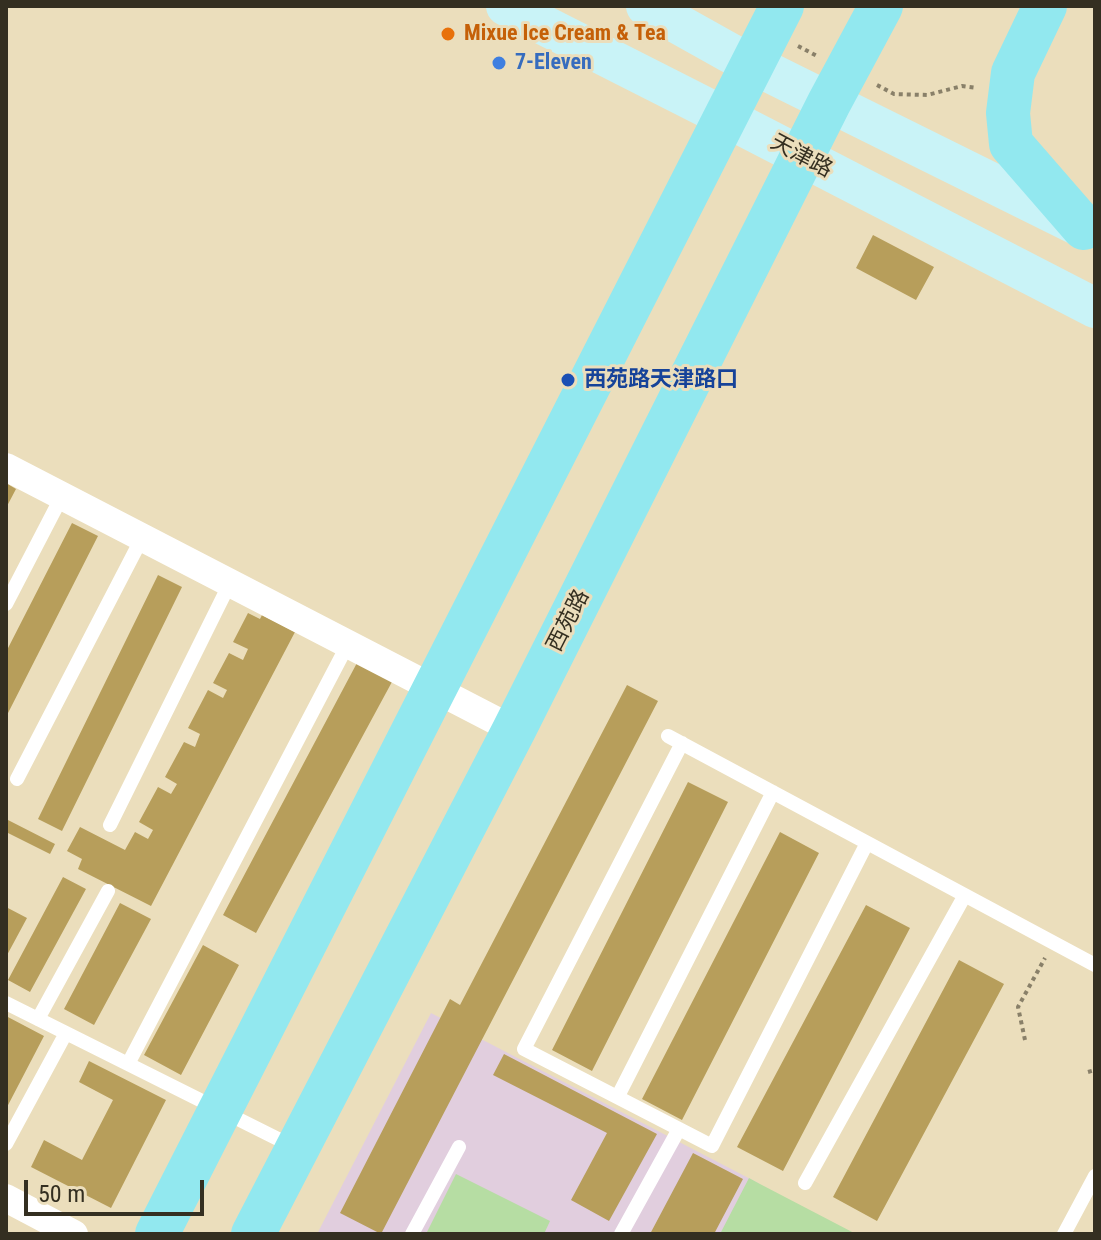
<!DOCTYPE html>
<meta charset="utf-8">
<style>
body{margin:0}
#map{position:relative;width:1101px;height:1240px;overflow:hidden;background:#ebdebc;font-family:"Roboto Condensed",sans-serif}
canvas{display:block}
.frame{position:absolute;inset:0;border:8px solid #342f21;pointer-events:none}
.scale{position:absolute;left:24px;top:1180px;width:180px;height:36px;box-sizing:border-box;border:4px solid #342f21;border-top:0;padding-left:10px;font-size:24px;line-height:28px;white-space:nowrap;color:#342f21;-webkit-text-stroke:6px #ebdebc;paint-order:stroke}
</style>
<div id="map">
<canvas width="1101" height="1240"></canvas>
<div class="frame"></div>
<div class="scale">50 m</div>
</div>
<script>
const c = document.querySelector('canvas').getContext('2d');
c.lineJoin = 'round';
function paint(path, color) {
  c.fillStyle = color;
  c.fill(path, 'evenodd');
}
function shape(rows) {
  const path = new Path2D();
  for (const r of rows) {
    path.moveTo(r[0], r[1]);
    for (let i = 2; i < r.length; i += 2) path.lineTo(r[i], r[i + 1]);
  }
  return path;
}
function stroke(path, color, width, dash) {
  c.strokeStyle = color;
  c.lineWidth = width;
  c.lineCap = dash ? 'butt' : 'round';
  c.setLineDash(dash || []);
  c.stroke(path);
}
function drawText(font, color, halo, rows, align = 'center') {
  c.font = font + ' "Roboto Condensed","Noto Sans SC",sans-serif';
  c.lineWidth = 6;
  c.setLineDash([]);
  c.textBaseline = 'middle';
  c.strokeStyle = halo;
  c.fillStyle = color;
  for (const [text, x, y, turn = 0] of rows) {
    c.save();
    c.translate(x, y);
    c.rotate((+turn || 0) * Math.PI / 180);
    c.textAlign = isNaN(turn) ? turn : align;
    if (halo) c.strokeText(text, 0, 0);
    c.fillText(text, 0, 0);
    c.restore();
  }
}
paint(shape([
 [431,1013,760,1184,734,1234,317,1234]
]), '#e1cede');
paint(shape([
 [456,1174,550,1221,544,1234,426,1234],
 [749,1178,760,1184,856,1234,720,1234]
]), '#b6dda3');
paint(shape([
 [873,235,934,267,916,300,856,268],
 [6,483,16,489,6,508],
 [72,523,98,536,6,717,6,652],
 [158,575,182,587,62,831,38,819],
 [248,613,260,619,262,615,295,632,151,906,78,869,82,859,67,851,80,827,125,850,135,832,148,839,153,830,139,822,158,787,171,794,177,784,165,777,184,742,195,747,200,734,188,728,208,690,223,698,227,690,213,683,229,653,243,660,248,649,233,642],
 [358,661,393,680,256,933,223,915],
 [627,685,658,701,381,1234,340,1213,450,999,460,1005],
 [688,782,728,802,592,1071,552,1050],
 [6,819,55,844,50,854,6,832],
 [780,832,819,853,682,1120,642,1099],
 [63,877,86,889,30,992,8,980],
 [120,903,151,919,94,1025,64,1009],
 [866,905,910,928,783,1171,737,1147],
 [6,907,27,918,6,957],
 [203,945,239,965,181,1075,144,1055],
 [959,960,1004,984,877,1221,833,1197],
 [6,1016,44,1036,6,1109],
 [504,1054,657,1134,609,1221,571,1200,607,1133,493,1075],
 [89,1061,166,1100,111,1208,31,1167,44,1140,82,1160,113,1100,79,1082],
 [693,1153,743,1179,714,1234,650,1234]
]), '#b79e5b');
stroke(shape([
 [798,46,819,57],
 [877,85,894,94,927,95,962,86,977,88],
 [1025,1040,1018,1007,1045,958],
 [1088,1072,1095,1070]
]), '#898069', 4, [4, 4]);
stroke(shape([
 [6,604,62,496],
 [668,736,1095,965],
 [682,743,524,1049,712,1146,867,843],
 [17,779,142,538],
 [110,825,230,583],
 [6,1003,292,1146],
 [38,1019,108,891],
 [128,1064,348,644],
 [618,1096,773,792],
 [6,1144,66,1033],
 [805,1183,965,895],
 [412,1234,459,1147],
 [621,1234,679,1129],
 [1064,1234,1095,1176]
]), '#fff', 14);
stroke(shape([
 [6,467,514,730],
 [6,1198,74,1234]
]), '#fff', 28);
stroke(shape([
 [506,6,725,117,1095,308],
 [646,6,730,53,1081,227]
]), '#c9f3f7', 40);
stroke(shape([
 [1045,6,1013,73,1008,113,1011,144,1084,228],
 [157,1234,782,6],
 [253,1234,514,730,829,103,881,6]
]), '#92e8ef', 44);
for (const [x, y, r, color] of [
 [448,34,8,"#e8710a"],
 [499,63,8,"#3f7fe0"],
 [568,380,8,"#1a4fb4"]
]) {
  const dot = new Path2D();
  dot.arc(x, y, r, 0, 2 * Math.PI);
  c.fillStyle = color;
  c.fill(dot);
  stroke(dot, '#ebdebc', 3);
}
drawText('bold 22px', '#c56008', '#ebdebc', [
 ["Mixue Ice Cream & Tea",464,34]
], 'left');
drawText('bold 22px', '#366cbe', '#ebdebc', [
 ["7-Eleven",515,63]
], 'left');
drawText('22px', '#342f21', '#ebdebc', [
 ["天津路",801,157,28],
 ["西苑路",569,621,-63]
]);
drawText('bold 22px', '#164399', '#ebdebc', [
 ["西苑路天津路口",584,380]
], 'left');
</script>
